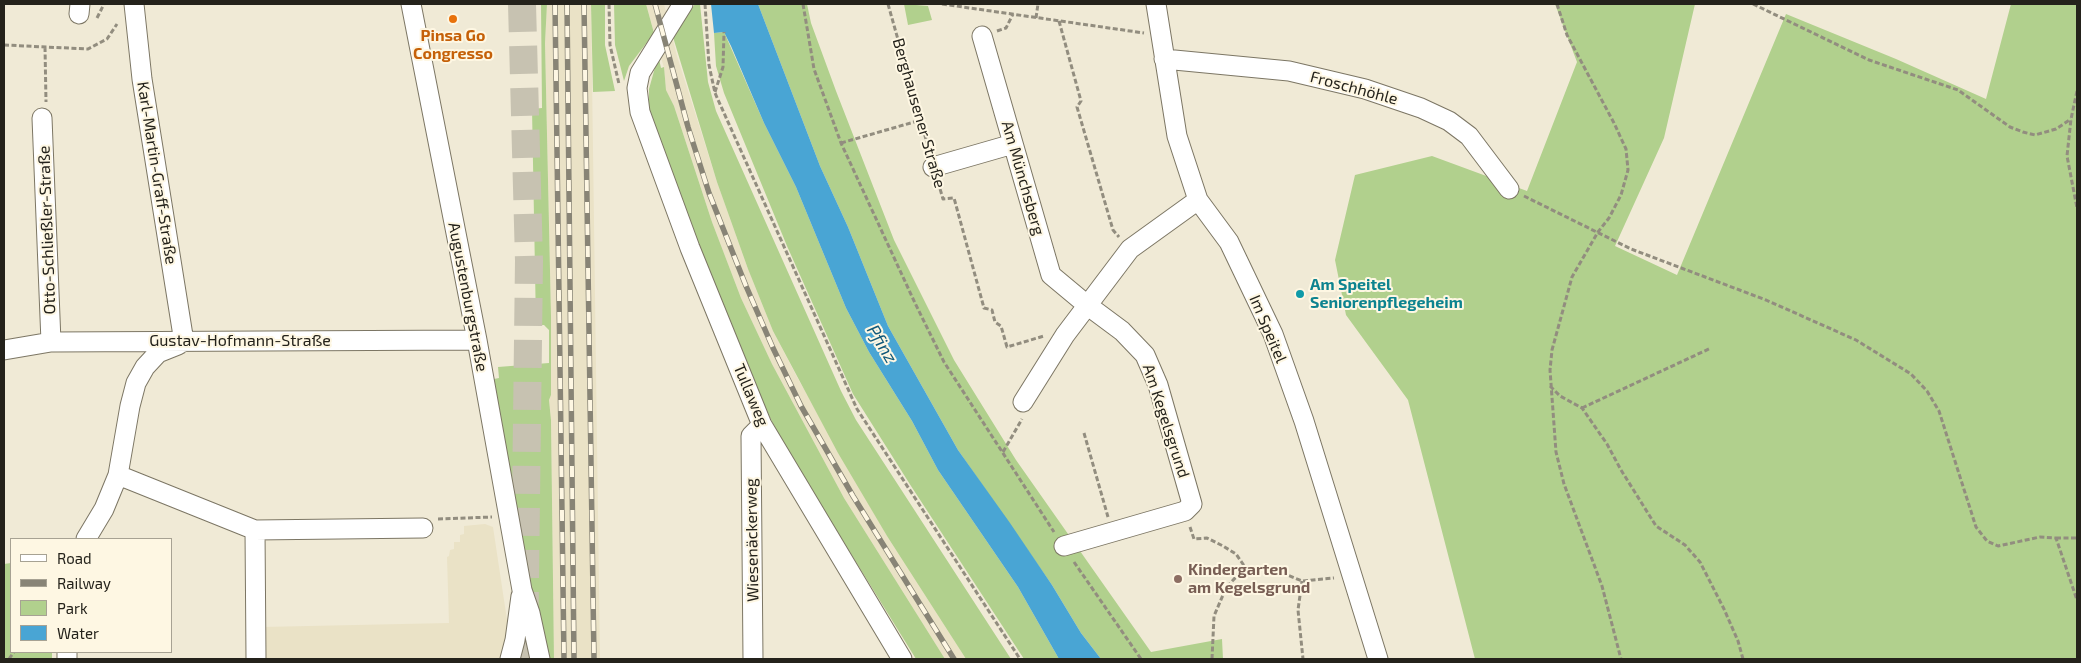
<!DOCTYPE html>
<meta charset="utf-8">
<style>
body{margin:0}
#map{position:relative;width:2081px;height:663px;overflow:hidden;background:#f0ead6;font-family:"Exo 2",sans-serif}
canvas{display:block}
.frame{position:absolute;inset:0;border:5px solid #24221b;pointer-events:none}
.legend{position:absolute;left:10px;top:538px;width:162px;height:115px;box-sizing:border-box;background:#fef7e3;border:1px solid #a7a293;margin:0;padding:6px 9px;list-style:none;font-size:15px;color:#24221b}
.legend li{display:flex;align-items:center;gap:10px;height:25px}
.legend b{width:25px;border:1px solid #a7a293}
</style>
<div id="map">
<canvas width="2081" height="663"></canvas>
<div class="frame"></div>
<ul class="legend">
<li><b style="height:6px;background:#fff"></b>Road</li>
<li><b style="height:6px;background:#888476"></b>Railway</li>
<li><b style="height:14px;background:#b1d08d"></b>Park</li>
<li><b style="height:14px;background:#49a5d4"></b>Water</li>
</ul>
</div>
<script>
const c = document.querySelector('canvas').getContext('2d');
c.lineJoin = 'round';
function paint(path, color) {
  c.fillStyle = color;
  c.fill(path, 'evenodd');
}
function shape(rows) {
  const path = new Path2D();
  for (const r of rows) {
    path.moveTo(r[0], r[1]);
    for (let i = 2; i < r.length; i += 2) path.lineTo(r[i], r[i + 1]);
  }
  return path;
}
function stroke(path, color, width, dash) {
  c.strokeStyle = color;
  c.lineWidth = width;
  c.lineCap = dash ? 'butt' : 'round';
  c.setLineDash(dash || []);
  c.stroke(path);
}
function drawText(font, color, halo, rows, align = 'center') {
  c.font = font + ' "Exo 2",sans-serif';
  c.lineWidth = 4;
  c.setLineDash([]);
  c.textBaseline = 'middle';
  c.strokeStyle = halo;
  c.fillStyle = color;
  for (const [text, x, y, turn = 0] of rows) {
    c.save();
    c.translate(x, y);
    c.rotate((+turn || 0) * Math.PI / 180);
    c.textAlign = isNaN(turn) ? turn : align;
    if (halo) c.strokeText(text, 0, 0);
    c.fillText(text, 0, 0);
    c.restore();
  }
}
paint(shape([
 [547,4,591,4,600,659,554,659,551,420,549,400,551,395,551,316,545,43],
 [646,4,664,4,677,56,717,182,748,269,773,331,797,377,887,536,966,659,945,659,844,498,772,364,741,298,712,222,674,106,666,90,664,68],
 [485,524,493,527,507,620,508,630,501,659,262,659,262,627,449,623,447,557,449,556,450,550,454,549,454,542,460,542,460,535,464,534,464,526]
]), '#eae2c6');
paint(shape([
 [541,4,547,4,545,43,551,316,551,395,549,400,551,420,554,659,543,659,494,379,499,378,498,367,549,363,549,330,544,325,536,325,532,109,542,108],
 [591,4,605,4,605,45,615,91,593,92],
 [614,4,646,4,654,33,629,66,624,81,615,45],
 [695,4,700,4,708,82,716,111,841,391,856,420,1011,659,966,659,887,536,838,453,773,331,748,269,717,182,673,37],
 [758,4,807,4,811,23,836,91,894,240,954,360,1016,460,1151,652,1222,639,1223,659,1101,659,1081,633,1052,585,958,450,888,326,848,227,820,166],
 [904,4,928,6,932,20,908,25],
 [1555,4,1695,4,1664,138,1615,246,1677,275,1786,14,1896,59,1986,99,2011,4,2077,4,2077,659,1475,659,1408,400,1346,315,1335,260,1355,175,1432,156,1527,191,1577,62],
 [724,32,764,123,796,187,846,308,869,352,912,421,938,470,1018,587,1059,659,1024,659,911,486,853,394,787,246,724,93,716,66,714,33],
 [659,59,661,68,664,67,666,90,674,106,712,222,741,298,772,364,844,498,945,659,916,659,783,444,761,399,664,165,649,108,649,89,656,64],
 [11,563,11,652,52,652,52,659,4,659,4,564]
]), '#b1d08d');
paint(shape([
 [711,4,758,4,820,166,848,227,888,326,958,450,1010,523,1052,585,1081,633,1101,659,1059,659,1018,587,938,470,912,421,869,352,846,308,796,187,764,123,731,46,724,32,714,33]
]), '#49a5d4');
stroke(shape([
 [522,4,529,261,524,659]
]), '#c7c2b1', 28, [28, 14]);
const minor = shape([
 [134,4,142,79,184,342],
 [411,4,477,340,522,590,530,613,540,659],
 [683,4,640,73,637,88,640,112,690,248,762,425,902,659],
 [1156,4,1177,136,1198,200,1229,242,1273,334,1304,421,1378,659],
 [79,14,80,4],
 [982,36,1051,275,1087,305,1122,331,1145,355,1158,385,1192,504,1185,511,1064,546],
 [1164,59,1289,71,1365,89,1421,108,1449,121,1469,136,1509,189],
 [42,118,51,342],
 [933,167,1013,144],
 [4,350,51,342,477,340],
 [1023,402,1065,335,1130,249,1198,200],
 [118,475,255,530,423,528],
 [255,530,256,659],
 [86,539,104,509,118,475,130,406,136,383,145,367,158,353,178,345],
 [67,659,67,652],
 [510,659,515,640,521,596],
 [753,659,751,436,762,425]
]);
stroke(minor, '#7c7664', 21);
stroke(shape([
 [609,4,610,45,619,84],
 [705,4,709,65,715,93,857,409,1020,659],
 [803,4,814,69,841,143,915,303,944,362,1054,532],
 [888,4,929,150],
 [942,4,1144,33],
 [1557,4,1567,35,1614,123,1626,149,1628,170,1621,195,1609,218,1598,232,1572,277,1552,350,1550,370,1556,452,1564,484,1602,586,1621,659],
 [1753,4,1869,60,1958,90,2010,127,2023,132,2035,135,2056,129,2071,119],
 [97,18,104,4],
 [1036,18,1038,4],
 [1059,21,1081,101,1077,107,1113,230,1119,237],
 [997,31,1006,28,1013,14],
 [4,45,88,49,107,39,117,24],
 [45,47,46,102],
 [2077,91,2071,119,2067,156,2077,208],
 [715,92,723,67,724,32],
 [841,143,921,120],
 [938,182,943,199,954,198,984,308,992,310,995,322,1001,326,1007,347,1044,336],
 [1524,196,1631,249,1766,300,1856,340,1911,374,1927,391,1939,411,1976,527,1987,541,1998,546,2040,537,2056,538,2077,600],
 [1550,386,1560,396,1582,408,1607,444,1621,470,1656,526,1685,545,1700,562,1724,609,1738,641,1743,659],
 [1582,408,1711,348],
 [1084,433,1108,517],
 [1003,452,1022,419],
 [438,519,492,517],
 [1190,527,1194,539,1207,538,1223,546,1236,554,1245,567,1275,570,1302,581,1334,578],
 [2056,538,2077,538],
 [1074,562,1141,659],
 [1302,581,1298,610,1303,659],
 [9,659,14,652],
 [1212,659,1214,616,1226,588,1245,567]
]), '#928d7f', 3, [5, 2.5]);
stroke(minor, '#fff', 19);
const rail = shape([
 [555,4,564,659],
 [567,4,574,659],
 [584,4,594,659],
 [655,4,688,127,709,193,746,286,773,348,801,406,853,496,954,659]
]);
stroke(rail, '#888476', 5.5);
stroke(rail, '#fef7e3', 4, [11]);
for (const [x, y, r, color] of [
 [453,19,5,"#e8710a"],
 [1300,294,5,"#0f9aa8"],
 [1178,579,5,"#8d6e63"]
]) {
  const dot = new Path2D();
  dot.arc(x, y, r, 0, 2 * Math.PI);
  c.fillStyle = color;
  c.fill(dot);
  stroke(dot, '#fef7e3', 2);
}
drawText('bold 16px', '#c56008', '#fef7e3', [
 ["Pinsa Go",453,36],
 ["Congresso",453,54]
]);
drawText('16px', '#24221b', '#fef7e3', [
 ["Froschhöhle",1354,88,15],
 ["Berghausener Straße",919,113,74],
 ["Karl-Martin-Graff-Straße",157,173,81],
 ["Am Münchsberg",1023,178,74],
 ["Otto-Schließler-Straße",47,230,-92],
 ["Augustenburgstraße",468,297,79],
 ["Im Speitel",1268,329,67],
 ["Gustav-Hofmann-Straße",240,341],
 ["Tullaweg",751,395,67],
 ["Am Kegelsgrund",1166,421,72],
 ["Wiesenäckerweg",752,540,-91]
]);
drawText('bold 16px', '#0d838f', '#fef7e3', [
 ["Am Speitel",1310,285],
 ["Seniorenpflegeheim",1310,303]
], 'left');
drawText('bold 16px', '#785e54', '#fef7e3', [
 ["Kindergarten",1188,570],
 ["am Kegelsgrund",1188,588]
], 'left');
drawText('italic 18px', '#11597a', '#fef7e3', [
 ["Pfinz",882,344,59]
]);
</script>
